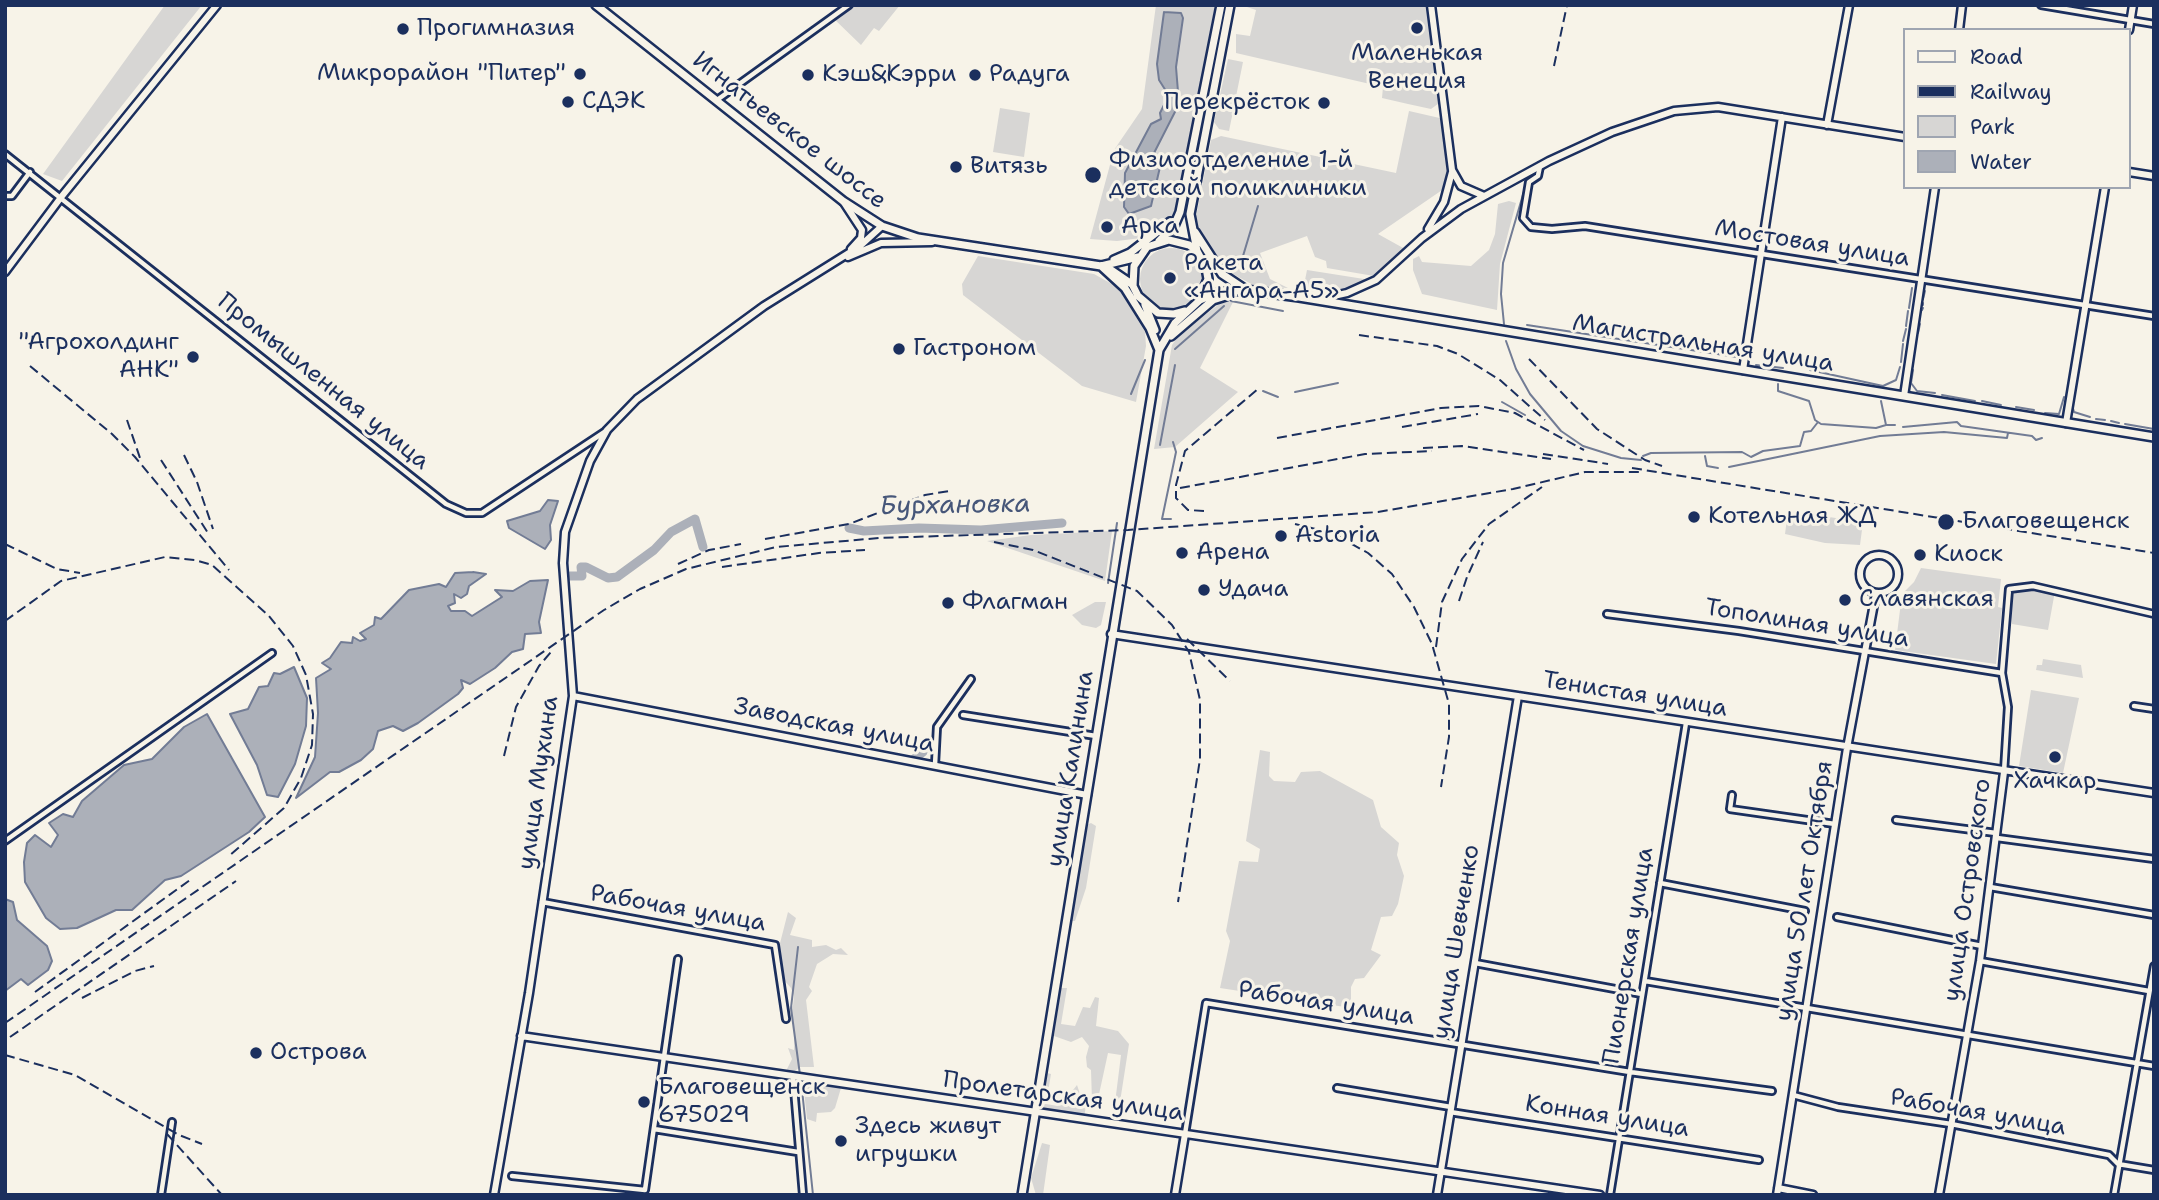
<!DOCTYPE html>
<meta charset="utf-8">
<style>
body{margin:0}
#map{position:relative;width:2159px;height:1200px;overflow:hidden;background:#f7f3e8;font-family:"Shantell Sans",sans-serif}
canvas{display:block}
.frame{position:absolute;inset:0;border:7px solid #1b2f5e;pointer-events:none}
.legend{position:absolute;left:1903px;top:28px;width:228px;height:161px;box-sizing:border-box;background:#f7f3e8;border:2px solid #9fa5b1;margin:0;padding:9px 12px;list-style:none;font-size:21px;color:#1b2f5e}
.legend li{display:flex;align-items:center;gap:14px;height:35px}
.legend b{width:35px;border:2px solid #9fa5b1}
</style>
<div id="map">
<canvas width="2159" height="1200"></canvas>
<div class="frame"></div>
<ul class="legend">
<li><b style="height:9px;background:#f7f3e8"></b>Road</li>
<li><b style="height:9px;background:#1b2f5e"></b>Railway</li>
<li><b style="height:19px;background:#d7d6d4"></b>Park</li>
<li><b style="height:19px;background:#acb0b9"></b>Water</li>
</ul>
</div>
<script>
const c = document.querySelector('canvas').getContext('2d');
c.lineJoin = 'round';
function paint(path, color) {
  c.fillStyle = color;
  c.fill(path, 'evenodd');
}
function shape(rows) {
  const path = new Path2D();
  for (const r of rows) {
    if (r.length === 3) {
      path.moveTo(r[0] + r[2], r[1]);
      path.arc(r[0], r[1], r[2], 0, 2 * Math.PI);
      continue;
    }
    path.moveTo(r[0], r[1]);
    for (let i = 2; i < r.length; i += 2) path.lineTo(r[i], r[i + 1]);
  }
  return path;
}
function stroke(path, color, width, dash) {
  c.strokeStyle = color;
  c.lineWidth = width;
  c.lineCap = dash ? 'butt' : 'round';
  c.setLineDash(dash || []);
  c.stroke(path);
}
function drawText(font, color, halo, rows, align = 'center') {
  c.font = font + ' "Shantell Sans",sans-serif';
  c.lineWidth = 6;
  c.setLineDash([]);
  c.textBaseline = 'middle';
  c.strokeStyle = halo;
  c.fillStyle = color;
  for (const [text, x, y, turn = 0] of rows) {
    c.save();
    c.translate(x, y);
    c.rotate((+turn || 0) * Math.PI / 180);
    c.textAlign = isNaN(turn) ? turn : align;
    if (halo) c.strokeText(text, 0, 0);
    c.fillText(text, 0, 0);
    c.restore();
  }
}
paint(shape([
 [165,5,202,5,62,181,43,174],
 [849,5,900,5,879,31,874,28,861,45,832,17],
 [1156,5,1215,5,1177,209,1172,219,1141,238,1117,241,1090,239,1114,150,1142,109],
 [1241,5,1428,5,1442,101,1431,109,1408,104,1382,98,1383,87,1236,53,1236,34,1250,36,1256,10],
 [1228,59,1243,62,1229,131,1219,129,1214,122],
 [1000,108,1030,113,1024,157,993,152],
 [1409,111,1444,119,1448,186,1378,234,1405,249,1374,276,1327,268,1326,261,1315,257,1307,236,1260,253,1270,279,1288,288,1255,286,1218,266,1197,231,1195,222,1211,140,1221,136,1396,173],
 [1509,201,1516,203,1500,264,1497,310,1422,294,1413,270,1413,259,1419,256,1422,262,1471,266,1489,250,1495,234,1498,204],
 [1171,279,31],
 [978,256,1094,274,1119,288,1145,332,1146,346,1136,402,1082,386,963,295,962,284],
 [1307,270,1364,279,1364,282,1363,285,1344,292,1324,293,1303,290],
 [1223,301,1233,302,1200,368,1238,392,1175,447,1154,449,1172,345,1180,334],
 [1788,511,1863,522,1860,545,1825,543,1785,534],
 [1112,531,1105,581,987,541,1031,535],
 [1921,568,2001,579,1998,607,2002,608,1996,664,1895,650,1902,594,1914,582],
 [2023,588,2055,591,2048,630,2012,624,2010,600,2015,591],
 [1095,602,1106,602,1101,625,1096,628,1082,625,1072,615],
 [2043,659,2081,665,2083,678,2036,670,2037,665,2042,665],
 [2031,690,2079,698,2063,773,2019,766],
 [1260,750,1270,752,1269,776,1274,781,1295,782,1301,772,1320,771,1373,800,1381,827,1399,843,1397,855,1404,876,1398,904,1392,916,1381,917,1371,950,1381,955,1364,978,1355,979,1351,987,1351,999,1345,1007,1220,988,1230,941,1226,931,1239,861,1258,862,1260,849,1246,841],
 [1091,823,1096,826,1086,888,1075,921,1069,921,1084,826],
 [788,912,796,918,790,935,812,940,812,947,826,945,836,950,841,948,848,955,833,954,817,964,809,987,812,991,806,1000,814,1067,800,1067,792,1073,786,1071,792,1059,788,1048,794,1050,794,1023,789,1009,793,1006,794,996,791,988,783,979,778,951],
 [1061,988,1067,988,1061,1024,1075,1026,1083,1007,1090,1008,1095,997,1099,998,1096,1026,1118,1031,1129,1044,1120,1102,1116,1101,1116,1095,1121,1055,1108,1053,1098,1099,1092,1101,1091,1070,1087,1067,1086,1057,1089,1046,1082,1037,1071,1042,1054,1036],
 [1047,1073,1051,1074,1046,1104,1058,1106,1063,1095,1070,1094,1077,1085,1081,1097,1087,1099,1084,1118,1042,1111],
 [803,1081,826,1082,841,1088,835,1108,831,1112,817,1113,816,1122,807,1119],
 [1042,1143,1050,1145,1043,1195,1036,1195,1031,1178]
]), '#d7d6d4');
const water = shape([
 [1164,12,1181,13,1183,18,1176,67,1179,104,1153,155,1160,167,1151,206,1129,214,1124,207,1125,173,1151,124,1161,119,1160,113,1166,101,1166,91,1159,80,1157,64,1164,12],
 [548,500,558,501,550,525,551,540,545,549,509,528,507,521,540,511,548,500],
 [473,572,486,574,469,586,467,594,461,598,454,594,455,603,448,606,451,611,465,611,472,616,502,597,495,590,513,591,530,581,548,580,539,622,541,633,525,634,523,649,512,652,495,668,470,684,461,680,463,688,458,694,418,723,403,731,393,726,378,731,373,749,361,760,339,772,330,772,296,798,315,757,318,713,316,678,331,669,322,663,330,658,341,642,352,643,353,637,360,641,366,639,360,633,374,625,375,617,381,619,409,590,439,584,446,587,455,573,473,572],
 [294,667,307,698,306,726,295,764,278,797,267,795,257,765,230,714,248,709,259,687,268,686,274,673,280,674,294,667],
 [207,714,265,817,249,832,181,876,165,880,132,910,116,910,77,928,60,929,46,918,25,882,24,862,27,843,35,835,51,847,58,835,49,823,63,814,73,817,82,801,124,765,152,759,184,727,207,714],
 [5,899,13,902,17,920,47,946,52,961,48,970,28,985,21,979,5,991,5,899]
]);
paint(water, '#acb0b9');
stroke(water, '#727c95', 2);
stroke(shape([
 [1240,266,1258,206],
 [1923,299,1925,291],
 [1231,301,1283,311],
 [1923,305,1923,303],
 [1909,308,1912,288],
 [1922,310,1923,308],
 [1504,324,1501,294,1503,263,1527,181],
 [1527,325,1737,357],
 [1906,326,1908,311],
 [1918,333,1920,324],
 [1506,341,1516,369,1530,394,1561,431,1583,446,1621,458,1641,460],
 [1903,341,1906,329],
 [1175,349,1224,306],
 [1901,362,1903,344],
 [1756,365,1783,368],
 [1810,370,1883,386,1896,380,1900,367],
 [1913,370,1911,383,1917,391,1935,393],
 [1778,384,1778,391,1809,401,1815,420,1821,424,1876,428,1886,425],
 [1263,391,1278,397],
 [1295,392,1338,383],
 [1131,394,1145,360],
 [1942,395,1975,401],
 [1881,401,1886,425,1895,425],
 [1982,401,2001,405],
 [1502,402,1525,415],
 [2072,405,2074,412,2090,417],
 [2016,407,2034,410],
 [2045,413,2059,414,2064,397],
 [2096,419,2105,420],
 [2111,421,2119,423],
 [2125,424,2154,429],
 [1903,427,1957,422,1961,426,2032,436,2036,440,2042,438],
 [1160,445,1175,365],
 [1643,456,1651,453,1742,452,1751,457,1763,451,1800,446,1804,432,1811,431,1818,422],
 [1705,456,1707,466,1718,468],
 [1729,467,1880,436,1944,432,2007,438,2008,433],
 [1171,519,1162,519,1176,452,1173,442],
 [1108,583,1117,523],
 [798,947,791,1008,800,1075],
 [801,1080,813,1195]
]), '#727c95', 2);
stroke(shape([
 [849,528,864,531,919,528,981,530,1062,523],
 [570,576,582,576,581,567,586,567,608,578,617,577,654,550,671,532,695,519,703,547],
 [914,759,923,752]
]), '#acb0b9', 9);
const street = shape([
 [2041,5,2154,24],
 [717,100,849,5],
 [5,154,446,504,466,513,482,513,606,431],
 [1540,166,1538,176,1529,182,1523,218,1531,227,1552,229,1585,226,2154,316],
 [5,196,12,196,30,172],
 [1607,614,1739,631,2002,673],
 [2134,706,2154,709],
 [963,715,1096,736],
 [935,765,937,727,971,679],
 [2004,772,2008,707,2002,673,2009,589,2033,586,2154,614],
 [1732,795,1730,809,1835,824],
 [1896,820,1996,833],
 [1997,838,2154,859],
 [5,841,272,653],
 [1660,883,1805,911],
 [1990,887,2154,915],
 [542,902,775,945,786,1019],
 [1837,917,1982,946],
 [1980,961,2149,991],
 [1475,963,1642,994],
 [1645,981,2154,1066],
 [793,1076,803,1195],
 [1337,1088,1451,1107],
 [1793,1095,1838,1107,1951,1124,2109,1155,2118,1164,2154,1170],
 [1450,1112,1759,1160],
 [654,1129,798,1152],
 [1185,1134,1206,1003,1630,1072,1772,1091],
 [512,1176,645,1190,678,959],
 [161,1195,172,1122],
 [1610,1195,1686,723],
 [2114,1195,2154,966]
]);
const secondary = shape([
 [1431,5,1452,170,1461,186,1484,196],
 [1959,30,1962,5],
 [2129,30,2133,5],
 [1827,125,1849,5],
 [2129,172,2154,176],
 [843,201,862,230,861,238,851,249],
 [1428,229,1444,202,1452,172],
 [848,257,881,243,932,242],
 [5,272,62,196,217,5],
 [1320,299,1347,293,1376,280,1422,238,1461,209,1549,161,1612,132,1674,111,1718,107,1905,137],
 [1743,370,1782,117],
 [1904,396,1935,187],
 [2066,423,2105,187],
 [1879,574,19],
 [1111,634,2154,793],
 [573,696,1087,795],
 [521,1036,1600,1195],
 [1778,1188,1813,1195],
 [494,1195,529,993,573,696,563,563,565,532,590,461,607,430,637,399,764,306,860,246,882,226],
 [1175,1195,1185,1134],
 [1437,1195,1518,696],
 [1777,1195,1847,748,1876,593],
 [1939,1195,1980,961,2004,772]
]);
const primary = shape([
 [596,5,843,201,882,226,918,238,1101,266,1138,257],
 [1195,232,1222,274,1246,290],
 [1159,241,1174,226,1180,212,1221,5],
 [1197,251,1190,214,1230,5],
 [1114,260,1130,253,1170,222],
 [1101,266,1125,288,1150,328,1159,350],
 [1111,270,1133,285],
 [1145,305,1155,330],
 [1185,311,1174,314,1158,313,1138,296,1133,286,1134,266,1147,247,1169,240,1189,245,1197,251,1206,268,1208,279,1200,299],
 [1171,336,1213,300,1232,294],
 [1022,1195,1159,350,1175,323,1200,300,1216,293,1246,290,1299,297,2154,437]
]);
stroke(street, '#1b2f5e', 10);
stroke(secondary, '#1b2f5e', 11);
stroke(primary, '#1b2f5e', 12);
stroke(street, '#f7f3e8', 4.5);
stroke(secondary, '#f7f3e8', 6);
stroke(primary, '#f7f3e8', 7);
stroke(shape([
 [1554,66,1567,5],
 [1359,335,1437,346,1458,354,1500,380,1545,420],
 [1529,359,1597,429,1645,460,1662,466],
 [30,366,112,434,135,457,229,570],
 [127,420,140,458],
 [1402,427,1478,414],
 [1277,438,1441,408,1479,406,1515,413,1584,450],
 [1423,448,1462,446,1551,459],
 [1543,454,1608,464],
 [184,455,197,482,213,529],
 [161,460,208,533],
 [1632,468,2154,553],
 [1180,488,1365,454,1432,451],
 [1204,511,1188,510,1176,498,1176,485,1185,451,1259,388],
 [1295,524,1332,533,1368,553,1392,574,1414,607,1432,644,1449,704,1449,737,1441,787],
 [765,539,849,524,925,495,949,491],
 [994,542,1033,550,1137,591,1172,625,1189,652,1200,700,1200,759,1178,902],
 [5,544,57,569,80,573],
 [678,564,709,550,741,544],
 [722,567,819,553,865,550],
 [1459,601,1467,577,1483,542],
 [5,621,61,581,165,557,195,560,212,565,269,616,293,646,306,675,313,714,312,745,301,778,284,808,229,856],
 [1187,639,1230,681],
 [1436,647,1442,602,1462,559,1489,524,1542,487],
 [504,756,516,707,539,666,551,652],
 [35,992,190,880],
 [82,998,135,971,154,966],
 [5,1023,604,610,640,589,686,569,776,547,879,538,1128,530,1378,512,1513,489,1585,472,1639,472],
 [10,1037,236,881],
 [5,1055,75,1075,179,1135,202,1144],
 [167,1134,222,1195]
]), '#1b2f5e', 2, [10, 5]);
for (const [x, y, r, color] of [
 [1417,28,7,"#1b2f5e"],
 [403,29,7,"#1b2f5e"],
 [580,74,7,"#1b2f5e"],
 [808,75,7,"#1b2f5e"],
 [975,75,7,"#1b2f5e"],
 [568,102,7,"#1b2f5e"],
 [1324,103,7,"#1b2f5e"],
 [956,167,7,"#1b2f5e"],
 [1093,175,9,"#1b2f5e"],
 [1107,227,7,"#1b2f5e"],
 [1170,278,7,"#1b2f5e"],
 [899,349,7,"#1b2f5e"],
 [193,357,7,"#1b2f5e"],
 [1694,517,7,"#1b2f5e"],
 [1946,522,9,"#1b2f5e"],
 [1281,536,7,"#1b2f5e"],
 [1182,553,7,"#1b2f5e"],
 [1920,555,7,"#1b2f5e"],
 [1204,590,7,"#1b2f5e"],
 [1845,600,7,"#1b2f5e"],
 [948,603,7,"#1b2f5e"],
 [2055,757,7,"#1b2f5e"],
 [256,1053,7,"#1b2f5e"],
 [644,1102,7,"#1b2f5e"],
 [841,1141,7,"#1b2f5e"]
]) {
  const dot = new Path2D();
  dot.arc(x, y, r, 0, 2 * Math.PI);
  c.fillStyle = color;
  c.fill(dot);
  stroke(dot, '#f7f3e8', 2.5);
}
drawText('24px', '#1b2f5e', '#f7f3e8', [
 ["Прогимназия",417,29],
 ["Маленькая",1417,54,"center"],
 ["Венеция",1417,82,"center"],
 ["Микрорайон \"Питер\"",566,74,"right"],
 ["Кэш&Кэрри",822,75],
 ["Радуга",989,75],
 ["СДЭК",582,102],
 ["Перекрёсток",1310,103,"right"],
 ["Физиоотделение 1-й",1109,161],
 ["детской поликлиники",1109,189],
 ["Витязь",970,167],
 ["Арка",1121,227],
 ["Ракета",1184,264],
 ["«Ангара-А5»",1184,292],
 ["\"Агрохолдинг",179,343,"right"],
 ["АНК\"",179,371,"right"],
 ["Гастроном",913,349],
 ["Котельная ЖД",1708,517],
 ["Благовещенск",1962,522],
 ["Astoria",1295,536],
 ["Арена",1196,553],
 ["Киоск",1934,555],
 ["Удача",1218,590],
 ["Славянская",1859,600],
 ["Флагман",962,603],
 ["Хачкар",2055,782,"center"],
 ["Острова",270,1053],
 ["Благовещенск",658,1088],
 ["675029",658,1116],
 ["Здесь живут",855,1127],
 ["игрушки",855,1155]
], 'left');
drawText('24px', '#1b2f5e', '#f7f3e8', [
 ["Игнатьевское шоссе",789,131,38],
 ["Мостовая улица",1812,244,9],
 ["Магистральная улица",1703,344,9],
 ["Промышленная улица",323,382,39],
 ["Тополиная улица",1807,624,9],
 ["Тенистая улица",1635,695,9],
 ["Заводская улица",834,726,11],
 ["улица Калинина",1071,769,-81],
 ["улица Мухина",539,783,-82],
 ["улица Островского",1968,890,-82],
 ["улица 50 лет Октября",1805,891,-81],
 ["Рабочая улица",678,909,10],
 ["улица Шевченко",1457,942,-81],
 ["Пионерская улица",1629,956,-81],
 ["Рабочая улица",1326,1004,9],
 ["Пролетарская улица",1063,1097,8],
 ["Рабочая улица",1978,1113,10],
 ["Конная улица",1607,1117,9]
]);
drawText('italic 26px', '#465679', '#f7f3e8', [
 ["Бурхановка",955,506,-1]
]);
</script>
